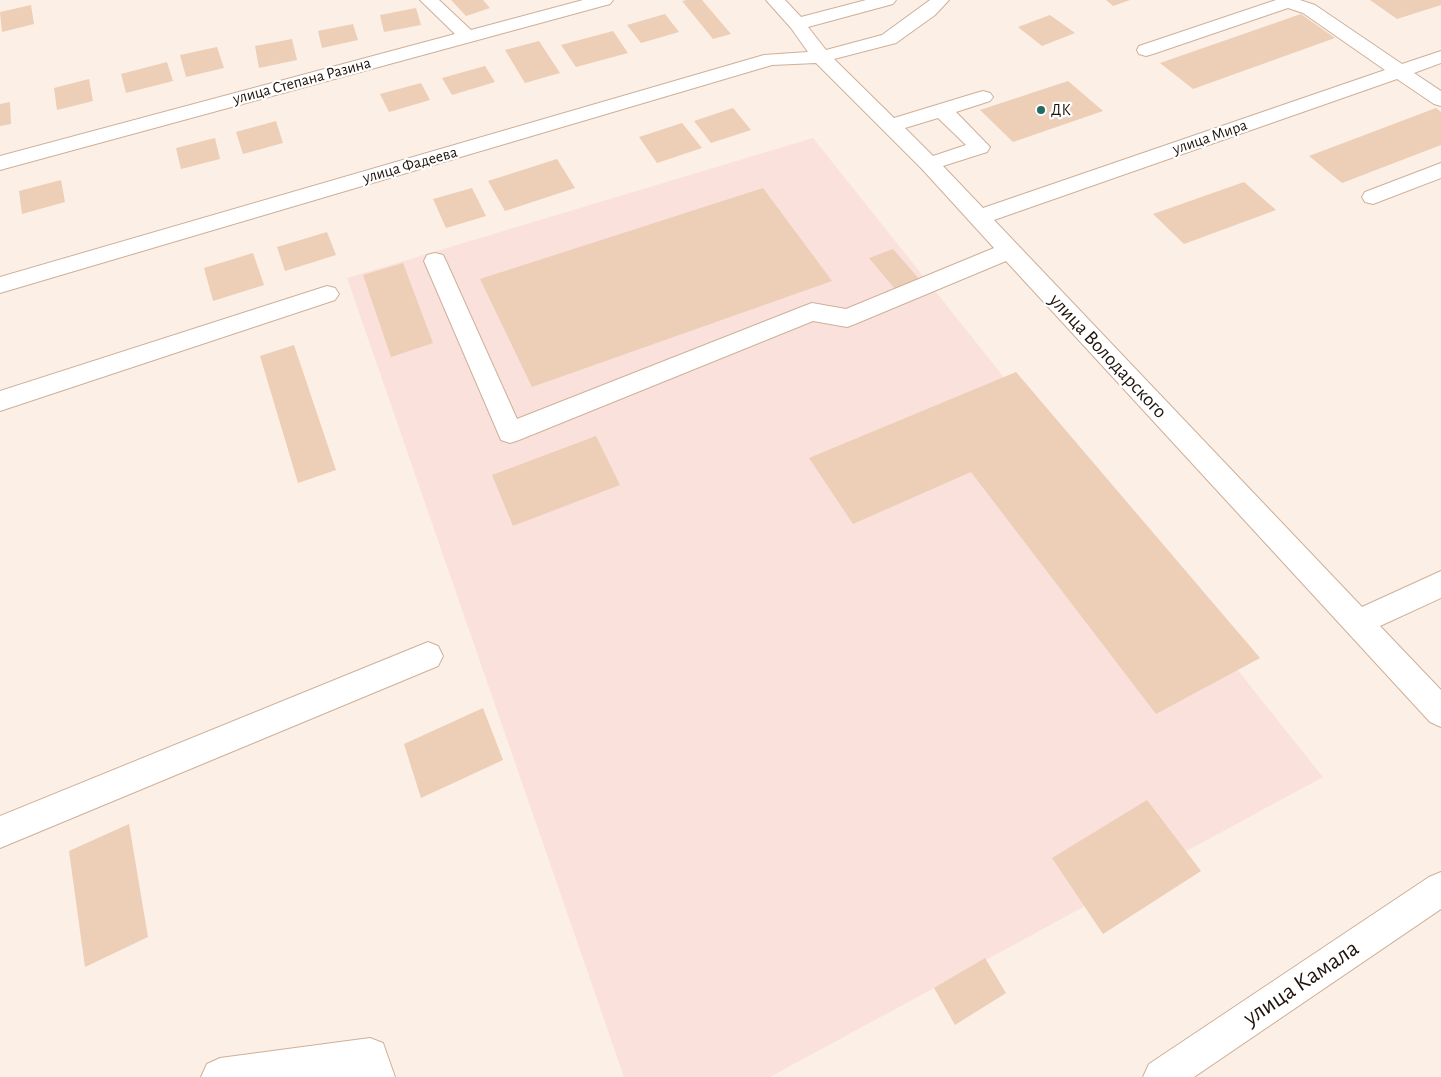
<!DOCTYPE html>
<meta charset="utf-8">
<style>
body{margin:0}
canvas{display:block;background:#fcefe5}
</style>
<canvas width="1441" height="1077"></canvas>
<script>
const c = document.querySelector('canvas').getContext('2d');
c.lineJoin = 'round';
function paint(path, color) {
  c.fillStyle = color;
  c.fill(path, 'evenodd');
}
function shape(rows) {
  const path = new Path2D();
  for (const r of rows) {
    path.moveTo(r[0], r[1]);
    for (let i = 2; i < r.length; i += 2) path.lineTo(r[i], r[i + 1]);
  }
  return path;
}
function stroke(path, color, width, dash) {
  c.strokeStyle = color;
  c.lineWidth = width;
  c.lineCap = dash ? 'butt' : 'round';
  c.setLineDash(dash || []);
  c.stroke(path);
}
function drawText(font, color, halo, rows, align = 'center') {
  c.font = font + ' "Alegreya Sans",sans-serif';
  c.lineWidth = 4.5;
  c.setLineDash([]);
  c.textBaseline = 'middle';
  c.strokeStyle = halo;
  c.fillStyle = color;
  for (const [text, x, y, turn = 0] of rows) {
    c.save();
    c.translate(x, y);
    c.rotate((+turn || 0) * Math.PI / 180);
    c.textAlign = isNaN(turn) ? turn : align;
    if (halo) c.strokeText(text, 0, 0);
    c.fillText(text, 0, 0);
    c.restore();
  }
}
paint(shape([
 [813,138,1323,777,770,1077,624,1077,347,278]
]), '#fbe1dc');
paint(shape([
 [451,0,483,0,490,8,466,16],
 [687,0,702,0,731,34,713,39,682,1],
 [1106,0,1130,0,1113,6],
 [1370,0,1441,0,1441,5,1397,19],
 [31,5,34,24,2,32,0,12],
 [416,8,421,25,384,32,380,15],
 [665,14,679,32,641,43,627,25],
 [1301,14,1335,38,1193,89,1160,63],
 [1050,15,1075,33,1042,46,1018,27],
 [353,24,358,40,322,48,318,31],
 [613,31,628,53,576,67,561,45],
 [292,39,297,60,259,68,255,46],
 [539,41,560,73,525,83,505,50],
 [217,47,224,68,186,77,180,55],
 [167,62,173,81,126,93,121,74],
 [485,66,495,82,452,95,442,78],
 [89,79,93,101,57,110,54,88],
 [1068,81,1103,111,1013,142,980,110],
 [421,83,430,100,389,112,380,94],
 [10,102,11,124,0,126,0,104],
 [733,108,751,130,711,143,694,121],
 [1436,108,1441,112,1441,145,1342,183,1309,156],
 [276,121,283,143,243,154,236,132],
 [682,123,702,148,657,163,639,137],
 [215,138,220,159,181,169,176,148],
 [557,159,575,188,505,211,488,181],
 [61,180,65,202,22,214,19,191],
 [1244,182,1276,210,1184,244,1153,214],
 [472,188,486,216,446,228,433,199],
 [763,188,832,281,532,387,480,279],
 [327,232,336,255,285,271,277,247],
 [893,249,920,280,895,289,869,258],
 [253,253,264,285,213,301,204,268],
 [403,263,433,343,391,357,363,275],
 [294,345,336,470,298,483,260,356],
 [1016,372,1260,658,1156,714,971,472,853,524,809,458],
 [596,436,620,485,513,526,492,475],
 [483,708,503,760,421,798,404,744],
 [1147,800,1201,871,1103,934,1052,858],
 [129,824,148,937,85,967,69,851],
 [985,958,1006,993,955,1025,934,988]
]), '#edceb7');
const minor = shape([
 [420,0,439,0,471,30,583,0,613,0,610,4,0,170,0,156,455,34,420,0],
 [766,0,785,0,801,17,866,0,896,0,893,4,808,27,826,50,882,35,930,0,949,0,935,15,896,43,834,59,894,118,976,93,983,91,990,93,993,97,990,101,956,112,990,147,987,152,943,166,983,208,1385,70,1303,13,1288,8,1153,54,1146,56,1139,54,1137,50,1139,46,1276,0,1300,0,1315,5,1402,64,1441,51,1441,63,1414,73,1441,91,1441,106,1434,104,1397,79,994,220,1362,607,1441,571,1441,598,1380,626,1441,690,1441,727,1430,722,1006,261,855,324,847,327,813,321,519,440,510,443,501,440,424,261,427,255,435,253,443,255,446,261,517,419,804,306,812,303,846,309,994,248,922,169,816,63,772,65,0,293,0,277,764,55,808,52,791,28,766,0],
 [938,118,966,145,933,156,905,128,938,118],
 [1441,163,1441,178,1373,204,1365,202,1362,197,1365,192,1441,163],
 [327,286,335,288,339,294,335,300,0,411,0,391,327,286],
 [428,642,438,646,443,656,438,666,0,848,0,816,428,642],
 [1441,872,1441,909,1194,1077,1143,1077,1149,1064,1429,877,1441,872],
 [370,1038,383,1043,395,1077,201,1077,207,1064,220,1058,370,1038]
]);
stroke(minor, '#ceb099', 2);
paint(minor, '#fff');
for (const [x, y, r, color] of [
 [1041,110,5,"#226b63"]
]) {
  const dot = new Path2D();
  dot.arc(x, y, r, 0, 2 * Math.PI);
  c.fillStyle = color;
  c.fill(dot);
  stroke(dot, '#fff', 2);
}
drawText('16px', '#1f140c', '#fff', [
 ["улица Степана Разина",302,81,-15],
 ["улица Мира",1210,137,-19],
 ["улица Фадеева",410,165,-16]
]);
drawText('16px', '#1f140c', '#fff', [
 ["ДК",1051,110]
], 'left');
drawText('20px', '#1f140c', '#fff', [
 ["улица Володарского",1108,356,47]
]);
drawText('24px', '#1f140c', '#fff', [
 ["улица Камала",1301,983,-34]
]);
</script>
